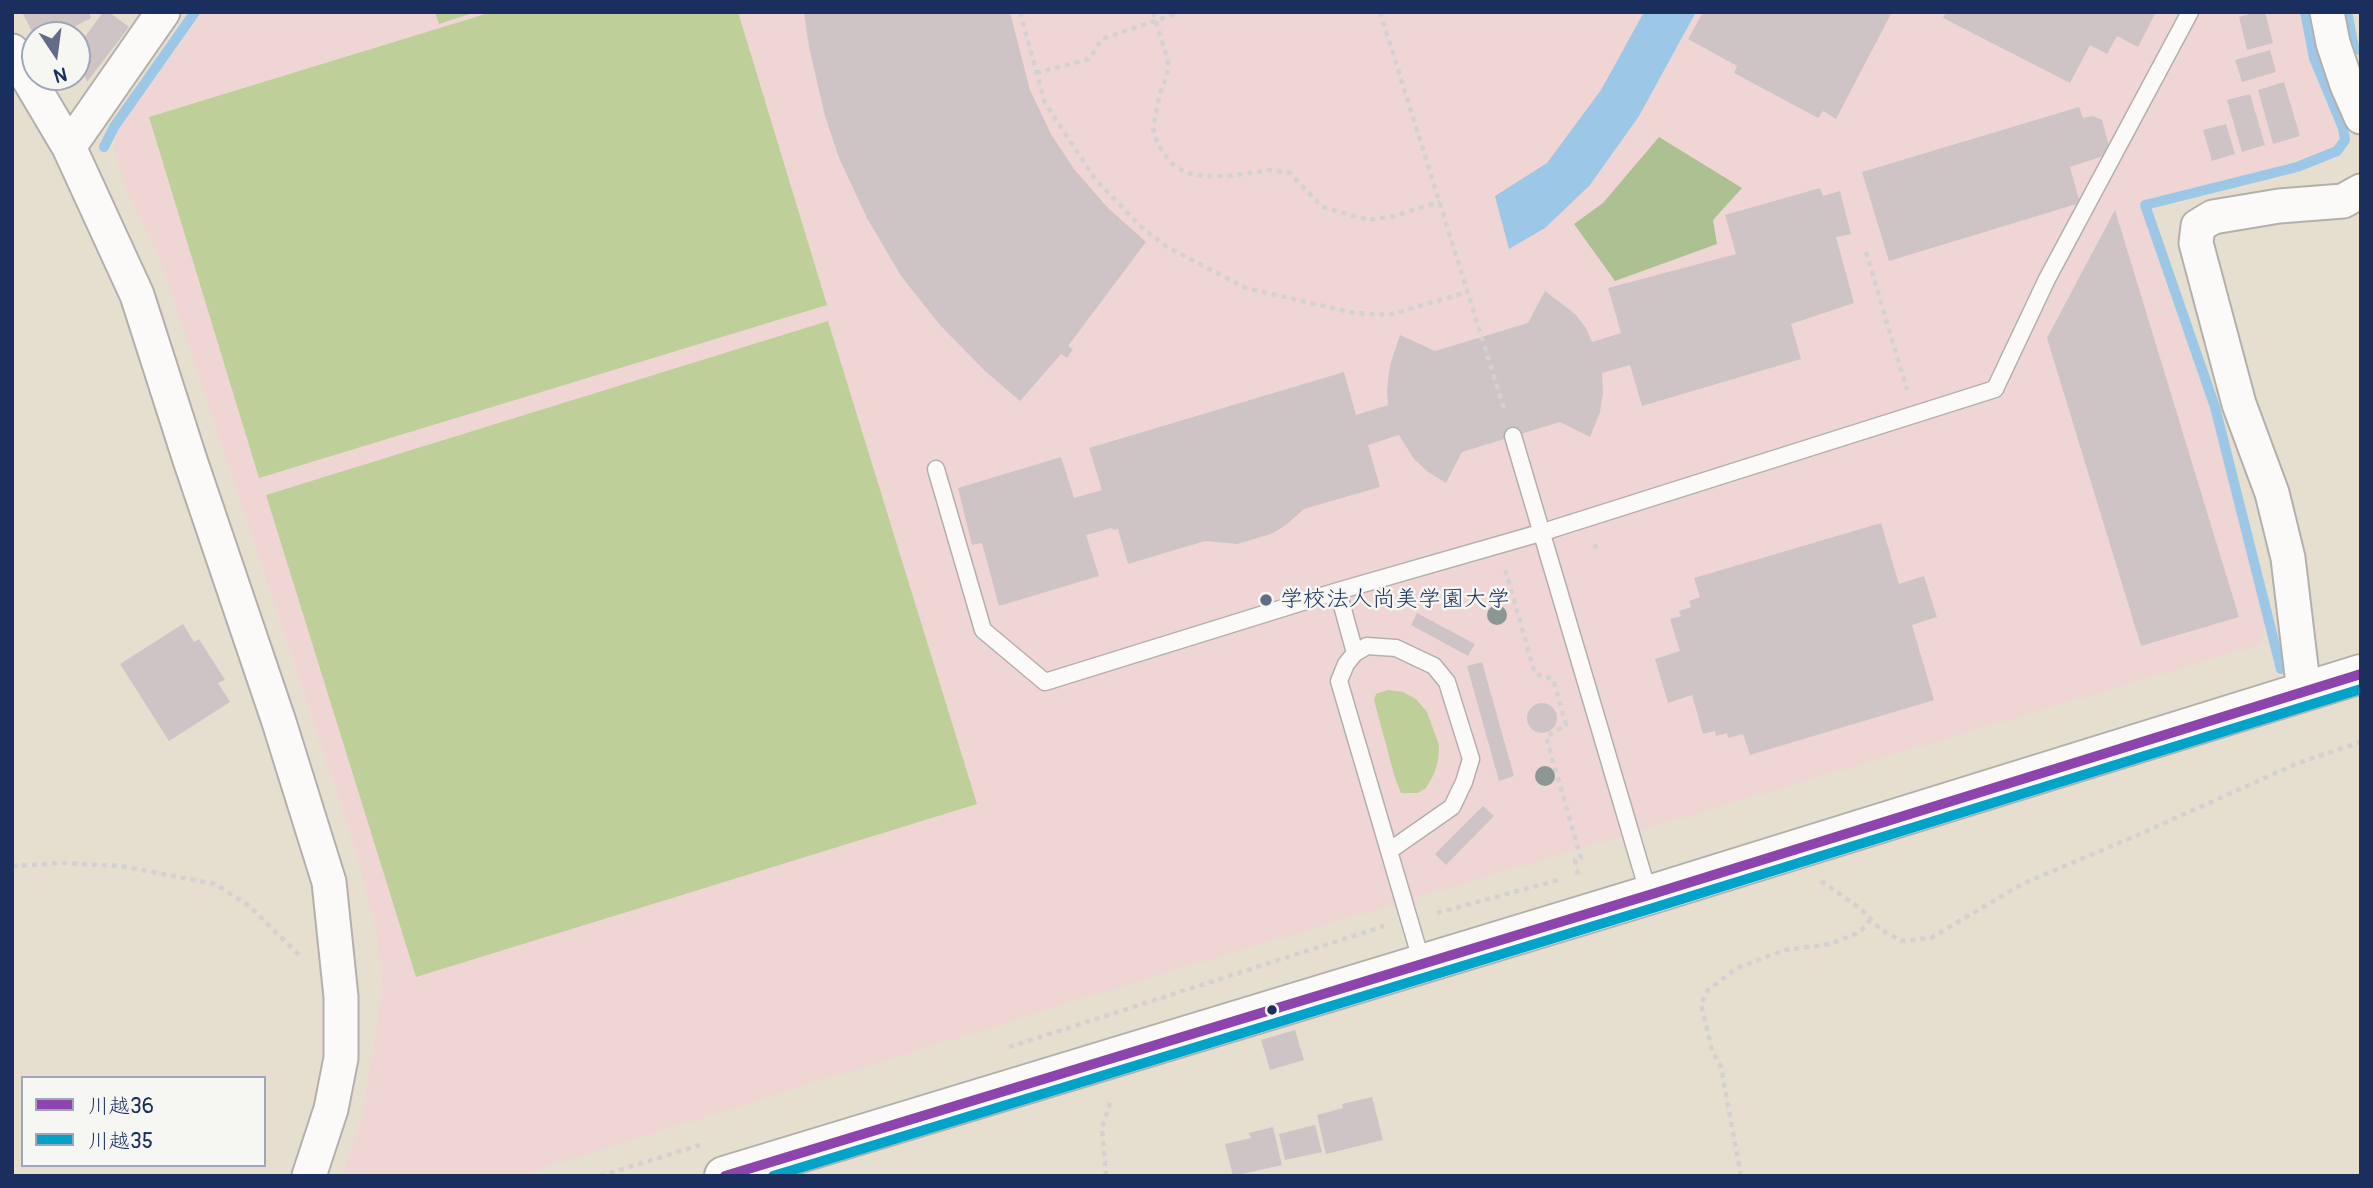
<!DOCTYPE html>
<meta charset="utf-8">
<style>
body{margin:0}
#map{position:relative;width:2373px;height:1188px;overflow:hidden;background:#e6decf;font-family:Pangolin,"Klee One",sans-serif}
canvas{display:block}
.frame{position:absolute;inset:0;border:14px solid #1b2f5e;pointer-events:none}
.legend{position:absolute;left:21px;top:1076px;width:245px;height:91px;box-sizing:border-box;background:#f6f6f2;border:2px solid #9ea6b7;margin:0;padding:9px 12px;list-style:none;font-size:21px;color:#1b2f5e}
.legend li{display:flex;align-items:center;gap:14px;height:35px}
.legend b{width:35px;border:2px solid #9ea6b7}
.north{position:absolute;left:21px;top:21px;width:70px;height:70px;box-sizing:border-box;background:#f6f6f2;border:2px solid #9ea6b7;border-radius:50%;rotate:167deg;font-size:19px;font-weight:700;line-height:28px;text-align:center;color:#1b2f5e}
.north::after{content:'';display:block;margin:auto;width:24px;height:32px;background:#626c86;clip-path:polygon(50% 0,100% 100%,50% 72%,0 100%)}
</style>
<div id="map">
<canvas width="2373" height="1188"></canvas>
<div class="frame"></div>
<ul class="legend">
<li><b style="height:9px;background:#8e44ad"></b>川越36</li>
<li><b style="height:9px;background:#01a3c8"></b>川越35</li>
</ul>
<div class="north">N</div>
</div>
<script>
const c = document.querySelector('canvas').getContext('2d');
c.lineJoin = 'round';
function paint(path, color) {
  c.fillStyle = color;
  c.fill(path, 'evenodd');
}
function shape(rows) {
  const path = new Path2D();
  for (const r of rows) {
    if (r.length === 3) {
      path.moveTo(r[0] + r[2], r[1]);
      path.arc(r[0], r[1], r[2], 0, 2 * Math.PI);
      continue;
    }
    path.moveTo(r[0], r[1]);
    for (let i = 2; i < r.length; i += 2) path.lineTo(r[i], r[i + 1]);
  }
  return path;
}
function stroke(path, color, width, dash) {
  c.strokeStyle = color;
  c.lineWidth = width;
  c.lineCap = dash ? 'butt' : 'round';
  c.setLineDash(dash || []);
  c.stroke(path);
}
function drawText(font, color, halo, rows, align = 'center') {
  c.font = font + ' Pangolin,"Klee One",sans-serif';
  c.lineWidth = 5;
  c.setLineDash([]);
  c.textBaseline = 'middle';
  c.strokeStyle = halo;
  c.fillStyle = color;
  for (const [text, x, y, turn = 0] of rows) {
    c.save();
    c.translate(x, y);
    c.rotate((+turn || 0) * Math.PI / 180);
    c.textAlign = isNaN(turn) ? turn : align;
    if (halo) c.strokeText(text, 0, 0);
    c.fillText(text, 0, 0);
    c.restore();
  }
}
paint(shape([
 [202,12,2302,12,2310,60,2330,104,2340,134,2334,147,2276,167,2139,201,2171,299,2208,400,2265,613,2262,644,1162,974,517,1176,342,1176,362,1115,376,1035,382,979,377,932,358,858,172,295,157,254,126,190,114,149,117,131]
]), '#efd6d4');
paint(shape([
 [435,12,476,12,439,24],
 [492,12,738,12,827,305,259,478,149,117],
 [828,321,977,804,416,977,266,495],
 [1388,690,1403,692,1416,699,1427,712,1439,745,1438,761,1434,774,1426,788,1418,793,1401,793,1395,778,1374,700,1376,694]
]), '#becf99');
paint(shape([
 [1659,137,1742,188,1713,220,1717,244,1615,281,1574,224,1603,203]
]), '#adc092');
paint(shape([
 [1644,12,1696,12,1639,116,1590,185,1545,228,1509,249,1495,196,1547,163,1601,90]
]), '#9cc7e7');
stroke(shape([
 [2347,12,2354,47,2361,51],
 [104,147,114,127,195,12],
 [2281,669,2215,407,2145,205,2297,167,2337,151,2345,140,2343,128,2314,58,2305,12]
]), '#9cc7e7', 10);
paint(shape([
 [22,12,89,12,91,18,58,35,34,35],
 [103,12,109,12,129,27,87,82,77,58,77,48],
 [804,12,1010,12,1030,90,1051,134,1074,169,1107,207,1146,242,1068,346,1073,349,1067,358,1061,354,1020,401,985,371,940,325,901,276,867,218,839,158,825,116,809,47],
 [1703,12,1892,12,1836,119,1823,111,1818,118,1734,73,1737,66,1688,39],
 [1946,12,2156,12,2138,47,2117,36,2107,54,2090,45,2070,83,1943,18],
 [2258,12,2265,12,2273,43,2247,50,2239,17],
 [2270,50,2276,72,2242,82,2235,60],
 [2284,82,2300,136,2273,144,2258,90],
 [2250,94,2265,145,2242,152,2227,100],
 [2079,107,2083,118,2093,116,2102,120,2109,146,2103,156,2070,167,2080,203,1889,261,1862,172],
 [2226,124,2235,154,2212,161,2203,130],
 [1820,188,1823,196,1840,191,1851,234,1836,237,1854,303,1791,324,1801,359,1642,406,1630,365,1602,373,1603,393,1600,412,1590,437,1560,422,1462,452,1446,483,1428,472,1414,459,1399,435,1368,445,1380,487,1304,509,1286,525,1271,534,1237,544,1205,541,1128,564,1118,529,1113,530,1112,528,1086,535,1099,576,999,606,982,543,972,545,958,488,1061,457,1074,498,1102,490,1089,448,1344,372,1356,415,1388,405,1387,390,1390,365,1400,335,1435,351,1528,323,1545,291,1575,314,1586,328,1592,342,1621,333,1608,288,1736,254,1725,215],
 [2115,210,2239,617,2141,646,2047,338],
 [1881,523,1899,584,1924,576,1937,617,1912,625,1934,700,1750,755,1743,734,1728,738,1727,733,1716,736,1715,731,1703,734,1692,695,1668,703,1655,659,1680,651,1670,619,1681,616,1679,611,1691,607,1689,601,1700,597,1694,578],
 [1417,613,1475,644,1468,656,1411,625],
 [183,624,194,642,199,639,225,680,218,683,230,702,169,741,120,664],
 [1482,662,1514,776,1499,781,1467,666],
 [1542,718,15],
 [1483,806,1494,816,1446,865,1435,854],
 [1295,1030,1304,1060,1270,1070,1261,1040],
 [1372,1097,1383,1140,1326,1154,1317,1115,1343,1108,1342,1104],
 [1315,1125,1322,1152,1285,1160,1279,1134],
 [1273,1127,1282,1165,1233,1176,1225,1144,1251,1138,1249,1133]
]), '#cfc4c5');
const service = shape([
 [1513,436,1649,895],
 [936,469,983,630,1045,682,1338,591,1540,533,1995,389,2047,279,2190,12],
 [1338,591,1355,653],
 [1389,851,1452,807,1464,782,1471,759,1447,682,1434,666,1396,648,1367,646,1355,653,1346,664,1339,681,1389,851,1422,963]
]);
const minor = shape([
 [163,12,69,147,137,295,190,460,279,722,329,882,341,997,341,1058,331,1109,309,1176],
 [2327,12,2333,43,2347,85,2361,117],
 [12,51,69,147],
 [2304,692,2288,558,2272,493,2239,404,2196,243,2198,226,2213,217,2279,206,2343,201,2361,191]
]);
const tertiary = shape([
 [724,1176,1649,895,2361,674]
]);
stroke(service, '#b3b0ab', 19);
stroke(minor, '#b3b0ab', 37);
stroke(tertiary, '#b3b0ab', 42);
stroke(shape([
 [1020,12,1045,103,1095,179,1141,227,1167,247,1246,288,1354,313,1389,315,1467,292],
 [1153,12,1168,61,1167,76,1160,93,1153,128,1158,145,1170,162,1186,173,1206,176,1228,176,1271,170,1290,173,1322,207,1369,220,1394,216,1440,202],
 [1380,12,1505,412],
 [1036,73,1089,59,1102,39,1181,12],
 [1866,252,1907,390],
 [1593,547,1603,544],
 [1504,573,1506,572,1535,674,1553,679,1566,725,1546,737,1581,858,1575,860,1578,875],
 [12,866,62,863,121,866,215,884,248,905,301,957],
 [1821,881,1861,909,1881,930,1902,941,1931,938,2022,884,2138,835,2298,763,2361,742],
 [1437,913,1558,880],
 [1009,1047,1384,926],
 [600,1176,700,1145],
 [1106,1176,1102,1127,1109,1108,1110,1098],
 [1741,1176,1721,1067,1712,1050,1701,1004,1708,990,1737,968,1785,950,1830,944,1860,932,1871,919]
]), '#d3d2d1', 4.5, [5, 5]);
stroke(service, '#fbfaf8', 16);
stroke(minor, '#fbfaf8', 33);
stroke(tertiary, '#fbfaf8', 38);
stroke(shape([
 [725,1176,1649,895,2361,674]
]), '#8e44ad', 10);
stroke(shape([
 [773,1176,1653,908,2361,689]
]), '#01a3c8', 10);
c.fillStyle = '#8c9693';
for (const [x, y] of [
 [1497,615],
 [1545,776]
]) {
  c.beginPath();
  c.arc(x, y, 10, 0, 2 * Math.PI);
  c.fill();
}
for (const [x, y, r, color] of [
 [1266,600,7,"#626c86"],
 [1272,1010,6,"#1b2f5e"]
]) {
  const dot = new Path2D();
  dot.arc(x, y, r, 0, 2 * Math.PI);
  c.fillStyle = color;
  c.fill(dot);
  stroke(dot, '#f6f6f2', 2.5);
}
drawText('23px', '#1b2f5e', '#f6f6f2', [
 ["学校法人尚美学園大学",1280,600]
], 'left');
</script>
